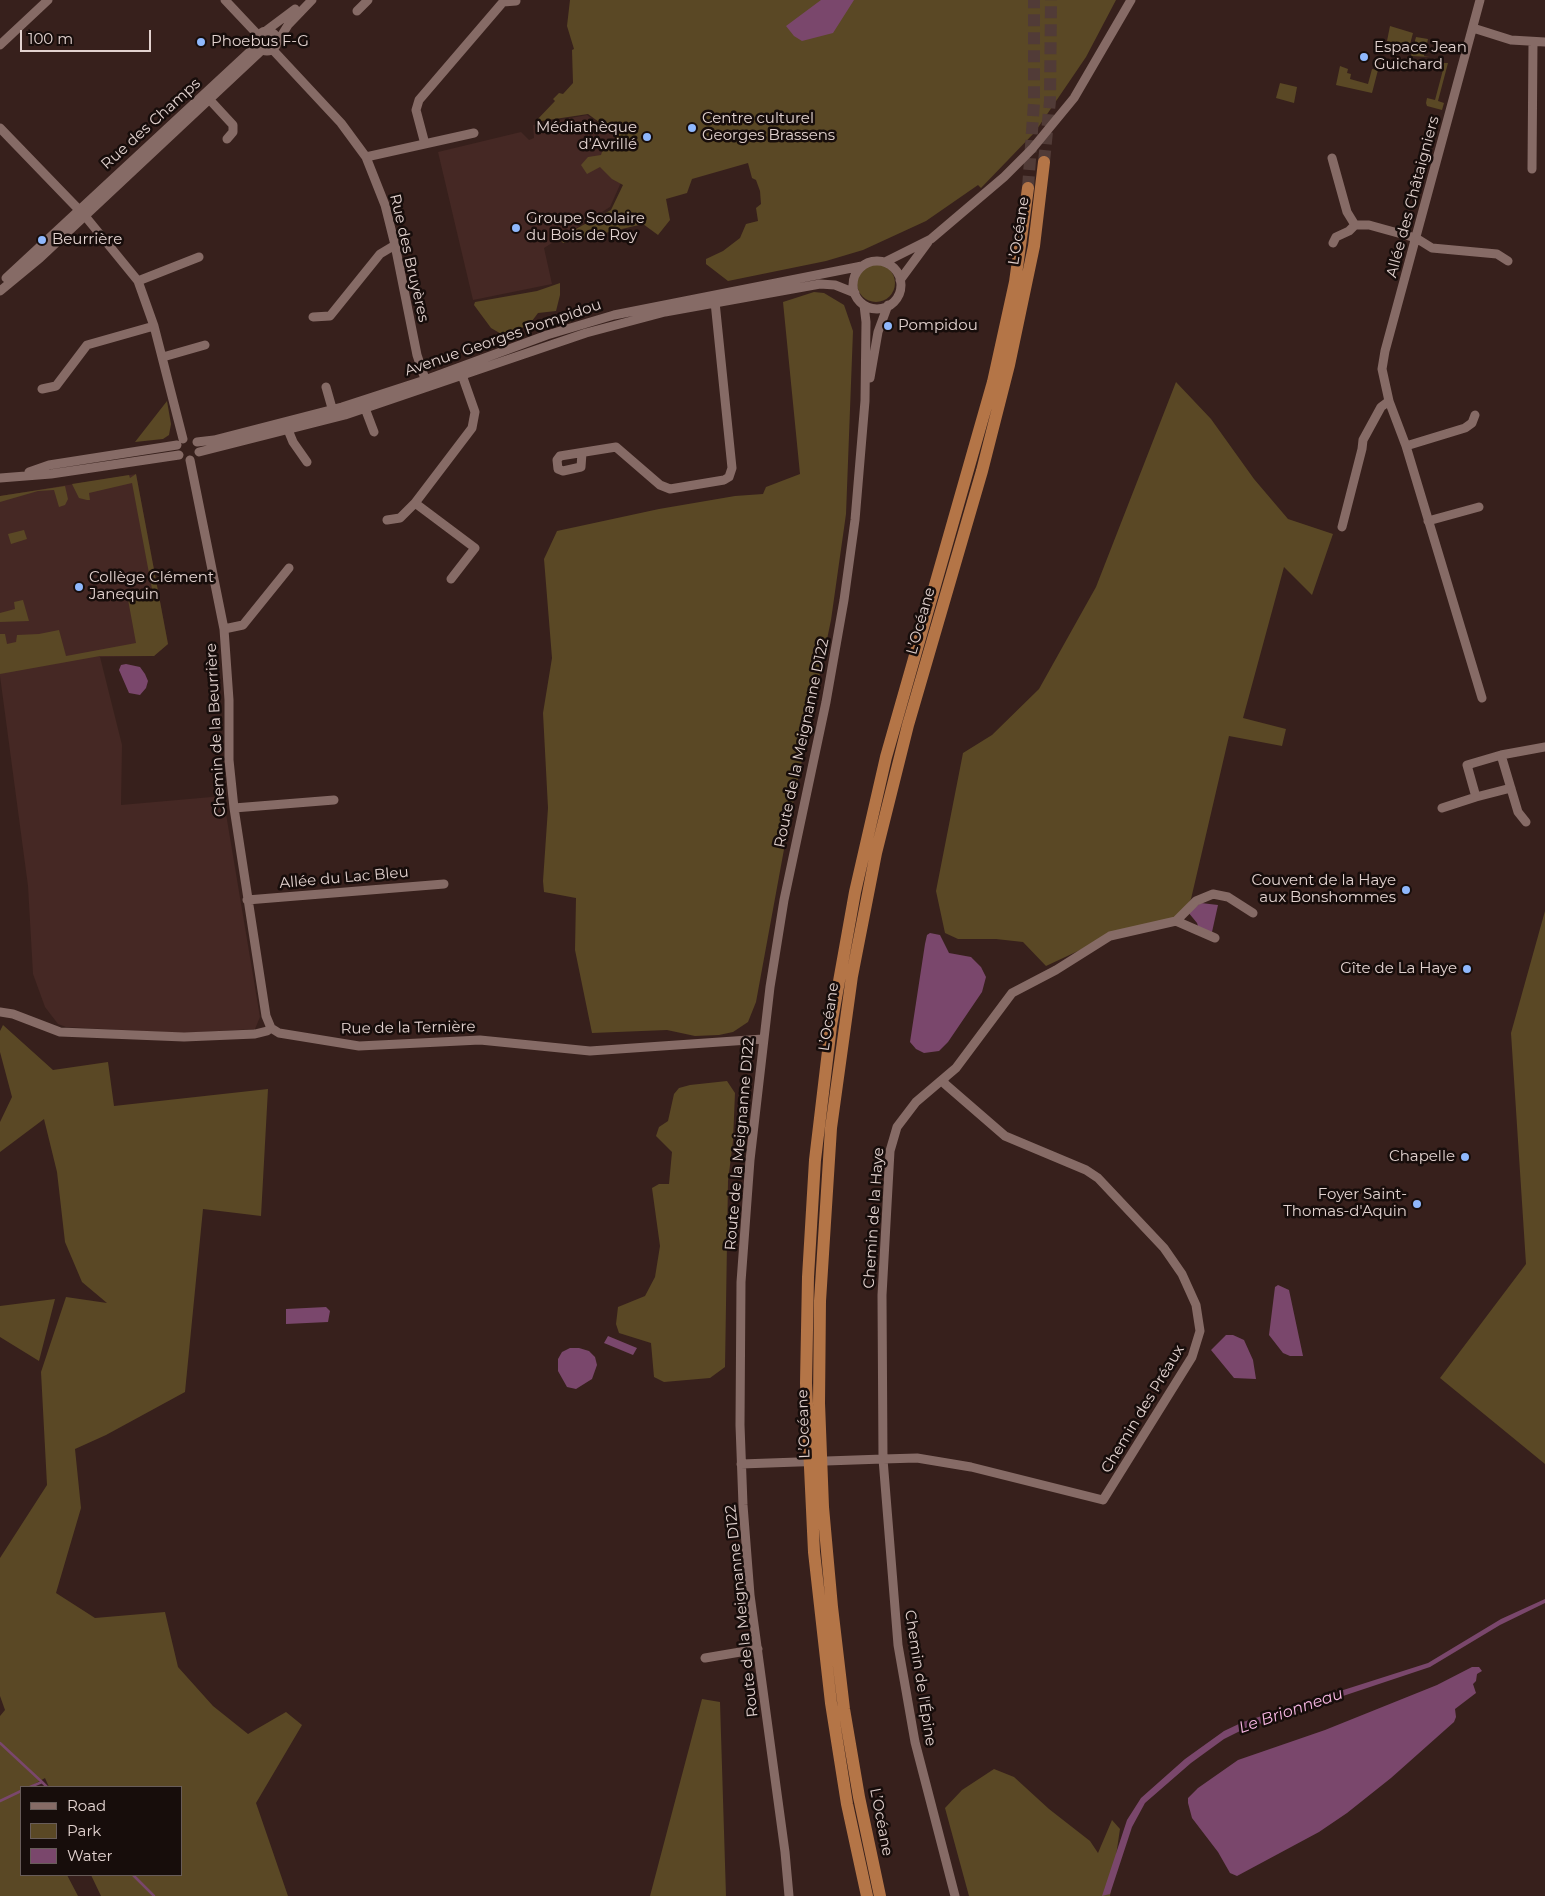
<!DOCTYPE html>
<meta charset="utf-8">
<style>
body{margin:0}
#map{position:relative;width:1545px;height:1896px;overflow:hidden;background:#37201c;font-family:Montserrat,sans-serif}
canvas{display:block}
.legend{position:absolute;left:20px;top:1786px;width:162px;height:90px;box-sizing:border-box;background:#170d0b;border:1px solid #685c59;margin:0;padding:6px 9px;list-style:none;font-size:15px;color:#e2d2cf}
.legend li{display:flex;align-items:center;gap:10px;height:25px}
.legend b{width:25px;border:1px solid #685c59}
.scale{position:absolute;left:20px;top:30px;width:131px;height:22px;box-sizing:border-box;border:2px solid #e2d2cf;border-top:0;padding-left:6px;font-size:15px;line-height:18px;white-space:nowrap;color:#e2d2cf;-webkit-text-stroke:4px #170d0b;paint-order:stroke}
</style>
<div id="map">
<canvas width="1545" height="1896"></canvas>
<ul class="legend">
<li><b style="height:6px;background:#866b66"></b>Road</li>
<li><b style="height:14px;background:#5a4825"></b>Park</li>
<li><b style="height:14px;background:#7a476c"></b>Water</li>
</ul>
<div class="scale">100 m</div>
</div>
<script>
const c = document.querySelector('canvas').getContext('2d');
c.lineJoin = 'round';
function paint(path, color) {
  c.fillStyle = color;
  c.fill(path, 'evenodd');
}
function shape(rows) {
  const path = new Path2D();
  for (const r of rows) {
    if (r.length === 3) {
      path.moveTo(r[0] + r[2], r[1]);
      path.arc(r[0], r[1], r[2], 0, 2 * Math.PI);
      continue;
    }
    path.moveTo(r[0], r[1]);
    for (let i = 2; i < r.length; i += 2) path.lineTo(r[i], r[i + 1]);
  }
  return path;
}
function stroke(path, color, width, dash) {
  c.strokeStyle = color;
  c.lineWidth = width;
  c.lineCap = dash ? 'butt' : 'round';
  c.setLineDash(dash || []);
  c.stroke(path);
}
function drawText(font, color, halo, rows, align = 'center') {
  c.font = font + ' Montserrat,sans-serif';
  c.lineWidth = 5;
  c.setLineDash([]);
  c.textBaseline = 'middle';
  c.strokeStyle = halo;
  c.fillStyle = color;
  for (const [text, x, y, turn = 0] of rows) {
    c.save();
    c.translate(x, y);
    c.rotate((+turn || 0) * Math.PI / 180);
    c.textAlign = isNaN(turn) ? turn : align;
    if (halo) c.strokeText(text, 0, 0);
    c.fillText(text, 0, 0);
    c.restore();
  }
}
paint(shape([
 [587,115,618,138,623,178,610,207,544,248,552,284,473,300,438,152,521,132,529,140,534,138,533,125],
 [136,474,168,644,154,656,100,657,122,745,121,805,223,796,260,1017,255,1029,181,1033,66,1027,58,1024,45,1007,33,974,28,886,0,676,0,496]
]), '#452824');
paint(shape([
 [570,0,1116,0,1086,57,1035,132,981,188,978,185,926,221,863,250,826,261,728,281,706,264,706,259,723,251,740,238,746,224,758,221,756,208,761,204,760,191,756,180,752,178,748,163,692,179,687,193,666,199,670,220,658,235,643,224,563,243,559,238,611,210,623,185,612,179,600,167,587,174,581,165,588,157,601,155,604,146,618,136,588,114,535,122,555,101,553,99,559,93,563,94,573,83,572,50,574,49,567,26],
 [1390,26,1413,33,1409,48,1387,41],
 [1416,37,1428,39,1424,56,1430,57,1411,56],
 [1438,63,1448,63,1438,101,1444,103,1442,110,1427,106,1426,103,1427,98,1435,100,1444,66],
 [1340,66,1348,69,1347,73,1351,74,1350,79,1368,84,1372,69,1378,70,1372,93,1336,85],
 [1280,83,1297,87,1294,103,1276,98],
 [876,283,19],
 [560,283,560,295,556,311,538,313,529,325,503,335,491,328,474,305,475,302,537,291],
 [814,292,824,293,844,305,853,331,846,514,831,620,787,833,756,1002,748,1022,733,1032,719,1035,695,1036,667,1030,592,1033,575,950,576,898,544,892,543,881,548,808,543,713,552,658,544,559,557,531,659,509,735,496,763,494,766,487,800,474,783,302],
 [1176,382,1211,419,1254,479,1288,519,1333,534,1312,595,1284,567,1243,718,1286,729,1282,746,1229,736,1191,899,1176,921,1110,936,1046,966,1023,942,996,939,958,939,945,933,936,891,963,753,992,735,1039,689,1096,587],
 [167,401,171,424,169,435,163,439,135,442],
 [136,474,168,644,154,656,100,656,0,674,0,634,5,634,7,644,16,642,17,635,39,634,59,630,66,656,136,643,127,594,152,589,132,483,89,493,90,500,87,500,79,498,72,484,129,475,130,478],
 [65,486,68,499,65,505,59,507,54,490,38,491,0,502,0,496],
 [24,530,27,539,11,544,8,534],
 [23,600,29,621,0,622,0,613,15,609,14,602],
 [1545,911,1545,1464,1440,1378,1526,1264,1511,1033],
 [3,1025,53,1070,108,1062,114,1106,268,1089,261,1216,203,1209,185,1392,106,1435,75,1449,81,1508,56,1593,95,1618,165,1612,178,1667,213,1706,248,1734,286,1712,302,1725,256,1803,288,1896,101,1896,91,1875,181,1875,181,1787,49,1787,45,1778,29,1787,21,1787,21,1875,67,1875,78,1896,0,1896,0,1716,5,1710,0,1696,0,1558,47,1485,41,1372,66,1297,107,1303,82,1282,65,1242,57,1172,44,1119,0,1152,0,1122,12,1097,0,1052,0,1031],
 [727,1081,735,1093,733,1141,728,1181,725,1367,710,1378,664,1382,654,1377,651,1343,619,1333,616,1324,618,1307,645,1296,655,1277,660,1246,652,1188,659,1184,669,1184,672,1152,656,1136,659,1127,668,1121,674,1094,679,1088,690,1085],
 [55,1299,39,1361,0,1337,0,1306],
 [702,1699,720,1702,726,1896,650,1896],
 [994,1769,1014,1777,1049,1809,1090,1841,1098,1853,1112,1820,1120,1829,1110,1896,969,1896,945,1808,962,1790]
]), '#5a4825');
paint(shape([
 [821,0,854,0,833,33,802,41,794,36,786,26],
 [126,664,140,667,145,674,148,681,146,688,140,695,129,693,119,670,121,665],
 [1201,903,1218,905,1212,932,1205,932,1199,929,1197,923,1188,912],
 [930,933,940,935,949,953,971,957,981,967,986,977,982,992,948,1042,939,1051,924,1053,916,1049,910,1042,925,944,927,935],
 [1278,1285,1289,1290,1303,1356,1290,1356,1283,1353,1269,1335,1275,1287],
 [326,1307,330,1311,328,1322,286,1324,286,1309],
 [1226,1335,1233,1335,1244,1340,1253,1360,1256,1379,1234,1378,1211,1350],
 [608,1336,637,1348,633,1355,604,1343],
 [570,1348,579,1348,589,1351,595,1357,597,1365,592,1379,576,1389,567,1387,558,1371,558,1359,562,1352],
 [1545,1599,1545,1603,1500,1625,1430,1667,1244,1729,1224,1739,1191,1763,1145,1803,1132,1827,1110,1894,1102,1896,1127,1820,1141,1798,1185,1759,1224,1731,1243,1722,1428,1663,1501,1619],
 [1472,1667,1479,1667,1482,1671,1477,1674,1476,1681,1473,1684,1476,1693,1455,1709,1456,1717,1454,1722,1391,1778,1347,1813,1319,1832,1237,1876,1230,1873,1218,1852,1192,1818,1188,1803,1188,1798,1198,1788,1238,1760,1325,1730,1437,1685]
]), '#7a476c');
stroke(shape([
 [0,1743,42,1782],
 [30,1787,42,1782,47,1787],
 [0,1801,21,1791],
 [133,1875,154,1896]
]), '#7a476c', 2.5);
stroke(shape([
 [1044,162,1050,101,1051,0],
 [1028,188,1034,103,1034,0]
]), '#513b37', 12, [12, 6]);
stroke(shape([
 [225,0,258,35],
 [1480,0,1385,351,1382,369,1389,401,1406,446,1482,698],
 [357,11,368,0],
 [1473,28,1511,40,1545,42],
 [267,30,295,9],
 [267,41,10],
 [277,43,288,25,312,0],
 [0,45,48,0],
 [272,49,341,123,366,157,385,205,395,245,417,355,427,385],
 [209,99,233,125,233,132,227,139],
 [0,128,85,216,138,281,154,326,183,439],
 [425,144,416,110,419,100,503,2,516,1],
 [366,157,474,133],
 [1332,158,1347,212,1355,225,1369,225,1416,238,1432,248,1497,254,1508,261],
 [1532,169,1533,42],
 [1333,243,1336,237,1349,231,1355,225],
 [877,285,24],
 [885,262,931,239,1004,177,1032,149,1074,98,1131,0],
 [6,278,257,45],
 [900,280,928,242],
 [138,281,199,257],
 [0,291,40,258,262,50],
 [313,317,330,316,380,254,395,245],
 [163,357,205,345],
 [870,378,878,332,888,305],
 [326,387,334,415],
 [42,389,56,386,87,345,154,326],
 [363,403,374,432],
 [286,425,293,442,307,462],
 [197,442,214,440,342,407,425,380,547,335,614,315,862,266],
 [1406,446,1465,428,1472,423,1475,415],
 [199,452,345,415,586,333,665,312,820,284,835,285,855,293],
 [582,453,581,467,563,471,558,469,557,460,560,456,616,447,660,485,670,489,724,480,729,477,732,468,715,302],
 [190,460,224,629,229,700,229,760,234,808,266,1016,271,1028],
 [29,472,49,465,177,445],
 [0,478,51,474,179,455],
 [415,503,472,428,475,412,462,375],
 [387,520,400,518,415,503,475,548,451,579],
 [1428,521,1479,507],
 [1342,527,1362,449,1363,440,1381,407,1389,401],
 [224,629,243,625,289,568],
 [1476,797,1511,788],
 [234,808,334,800],
 [1442,808,1476,797,1467,765,1501,755],
 [1526,822,1518,812,1501,755,1545,747],
 [247,900,444,884],
 [1176,921,1215,938],
 [0,1012,13,1014,60,1032,184,1037,255,1034,267,1031,271,1028,279,1033,359,1046,480,1040,590,1051,763,1039],
 [943,1079,945,1084,1005,1136,1086,1170,1098,1178,1164,1248,1182,1274,1196,1305,1200,1331,1192,1357,1103,1500,971,1467,917,1458,883,1459,898,1645,915,1742,955,1896],
 [741,1464,883,1459,882,1295,890,1151,897,1127,916,1102,956,1068,1012,993,1056,970,1110,936,1176,921,1196,901,1213,894,1228,897,1253,913],
 [705,1658,758,1649],
 [789,1896,785,1852,750,1595,743,1505,740,1425,741,1282,750,1160,770,987,784,900,826,702,844,600,855,520,865,401,866,322,864,305]
]), '#866b66', 9);
stroke(shape([
 [867,1896,847,1804,831,1703,814,1552,806,1383,808,1277,815,1160,831,1026,855,892,886,757,993,382,1015,282,1028,188],
 [880,1896,859,1797,844,1709,832,1607,823,1507,819,1403,820,1301,831,1128,852,976,876,853,908,725,982,471,1009,365,1034,246,1044,162]
]), '#b47547', 12);
for (const [x, y, r, color] of [
 [201,42,5,"#8fb8fd"],
 [1364,57,5,"#8fb8fd"],
 [692,128,5,"#8fb8fd"],
 [647,137,5,"#8fb8fd"],
 [516,228,5,"#8fb8fd"],
 [42,240,5,"#8fb8fd"],
 [888,326,5,"#8fb8fd"],
 [79,587,5,"#8fb8fd"],
 [1406,890,5,"#8fb8fd"],
 [1467,969,5,"#8fb8fd"],
 [1465,1157,5,"#8fb8fd"],
 [1417,1204,5,"#8fb8fd"]
]) {
  const dot = new Path2D();
  dot.arc(x, y, r, 0, 2 * Math.PI);
  c.fillStyle = color;
  c.fill(dot);
  stroke(dot, '#170d0b', 2);
}
drawText('15px', '#e2d2cf', '#170d0b', [
 ["Phoebus F-G",211,42],
 ["Espace Jean",1374,48],
 ["Guichard",1374,65],
 ["Centre culturel",702,119],
 ["Georges Brassens",702,136],
 ["Médiathèque",637,128,"right"],
 ["d’Avrillé",637,145,"right"],
 ["Groupe Scolaire",526,219],
 ["du Bois de Roy",526,236],
 ["Beurrière",52,240],
 ["Pompidou",898,326],
 ["Collège Clément",89,578],
 ["Janequin",89,595],
 ["Couvent de la Haye",1396,881,"right"],
 ["aux Bonshommes",1396,898,"right"],
 ["Gîte de La Haye",1457,969,"right"],
 ["Chapelle",1455,1157,"right"],
 ["Foyer Saint-",1407,1195,"right"],
 ["Thomas-d'Aquin",1407,1212,"right"]
], 'left');
drawText('15px', '#e2d2cf', '#170d0b', [
 ["Rue des Champs",151,124,-42],
 ["Allée des Châtaigniers",1413,197,-75],
 ["L’Océane",1019,231,-81],
 ["Rue des Bruyères",409,258,77],
 ["Avenue Georges Pompidou",503,338,-19],
 ["L’Océane",921,621,-74],
 ["Chemin de la Beurrière",216,730,-93],
 ["Route de la Meignanne D122",802,743,-78],
 ["Allée du Lac Bleu",344,878,-5],
 ["L’Océane",829,1017,-82],
 ["Rue de la Ternière",408,1028,-1],
 ["Route de la Meignanne D122",740,1144,-85],
 ["Chemin de la Haye",874,1218,-86],
 ["Chemin des Préaux",1143,1409,-59],
 ["L’Océane",804,1424,-92],
 ["Route de la Meignanne D122",742,1611,-96],
 ["Chemin de l'Épine",920,1678,81],
 ["L’Océane",881,1822,79]
]);
drawText('italic 16px', '#f6b6e2', '#170d0b', [
 ["Le Brionneau",1291,1711,-19]
]);
</script>
